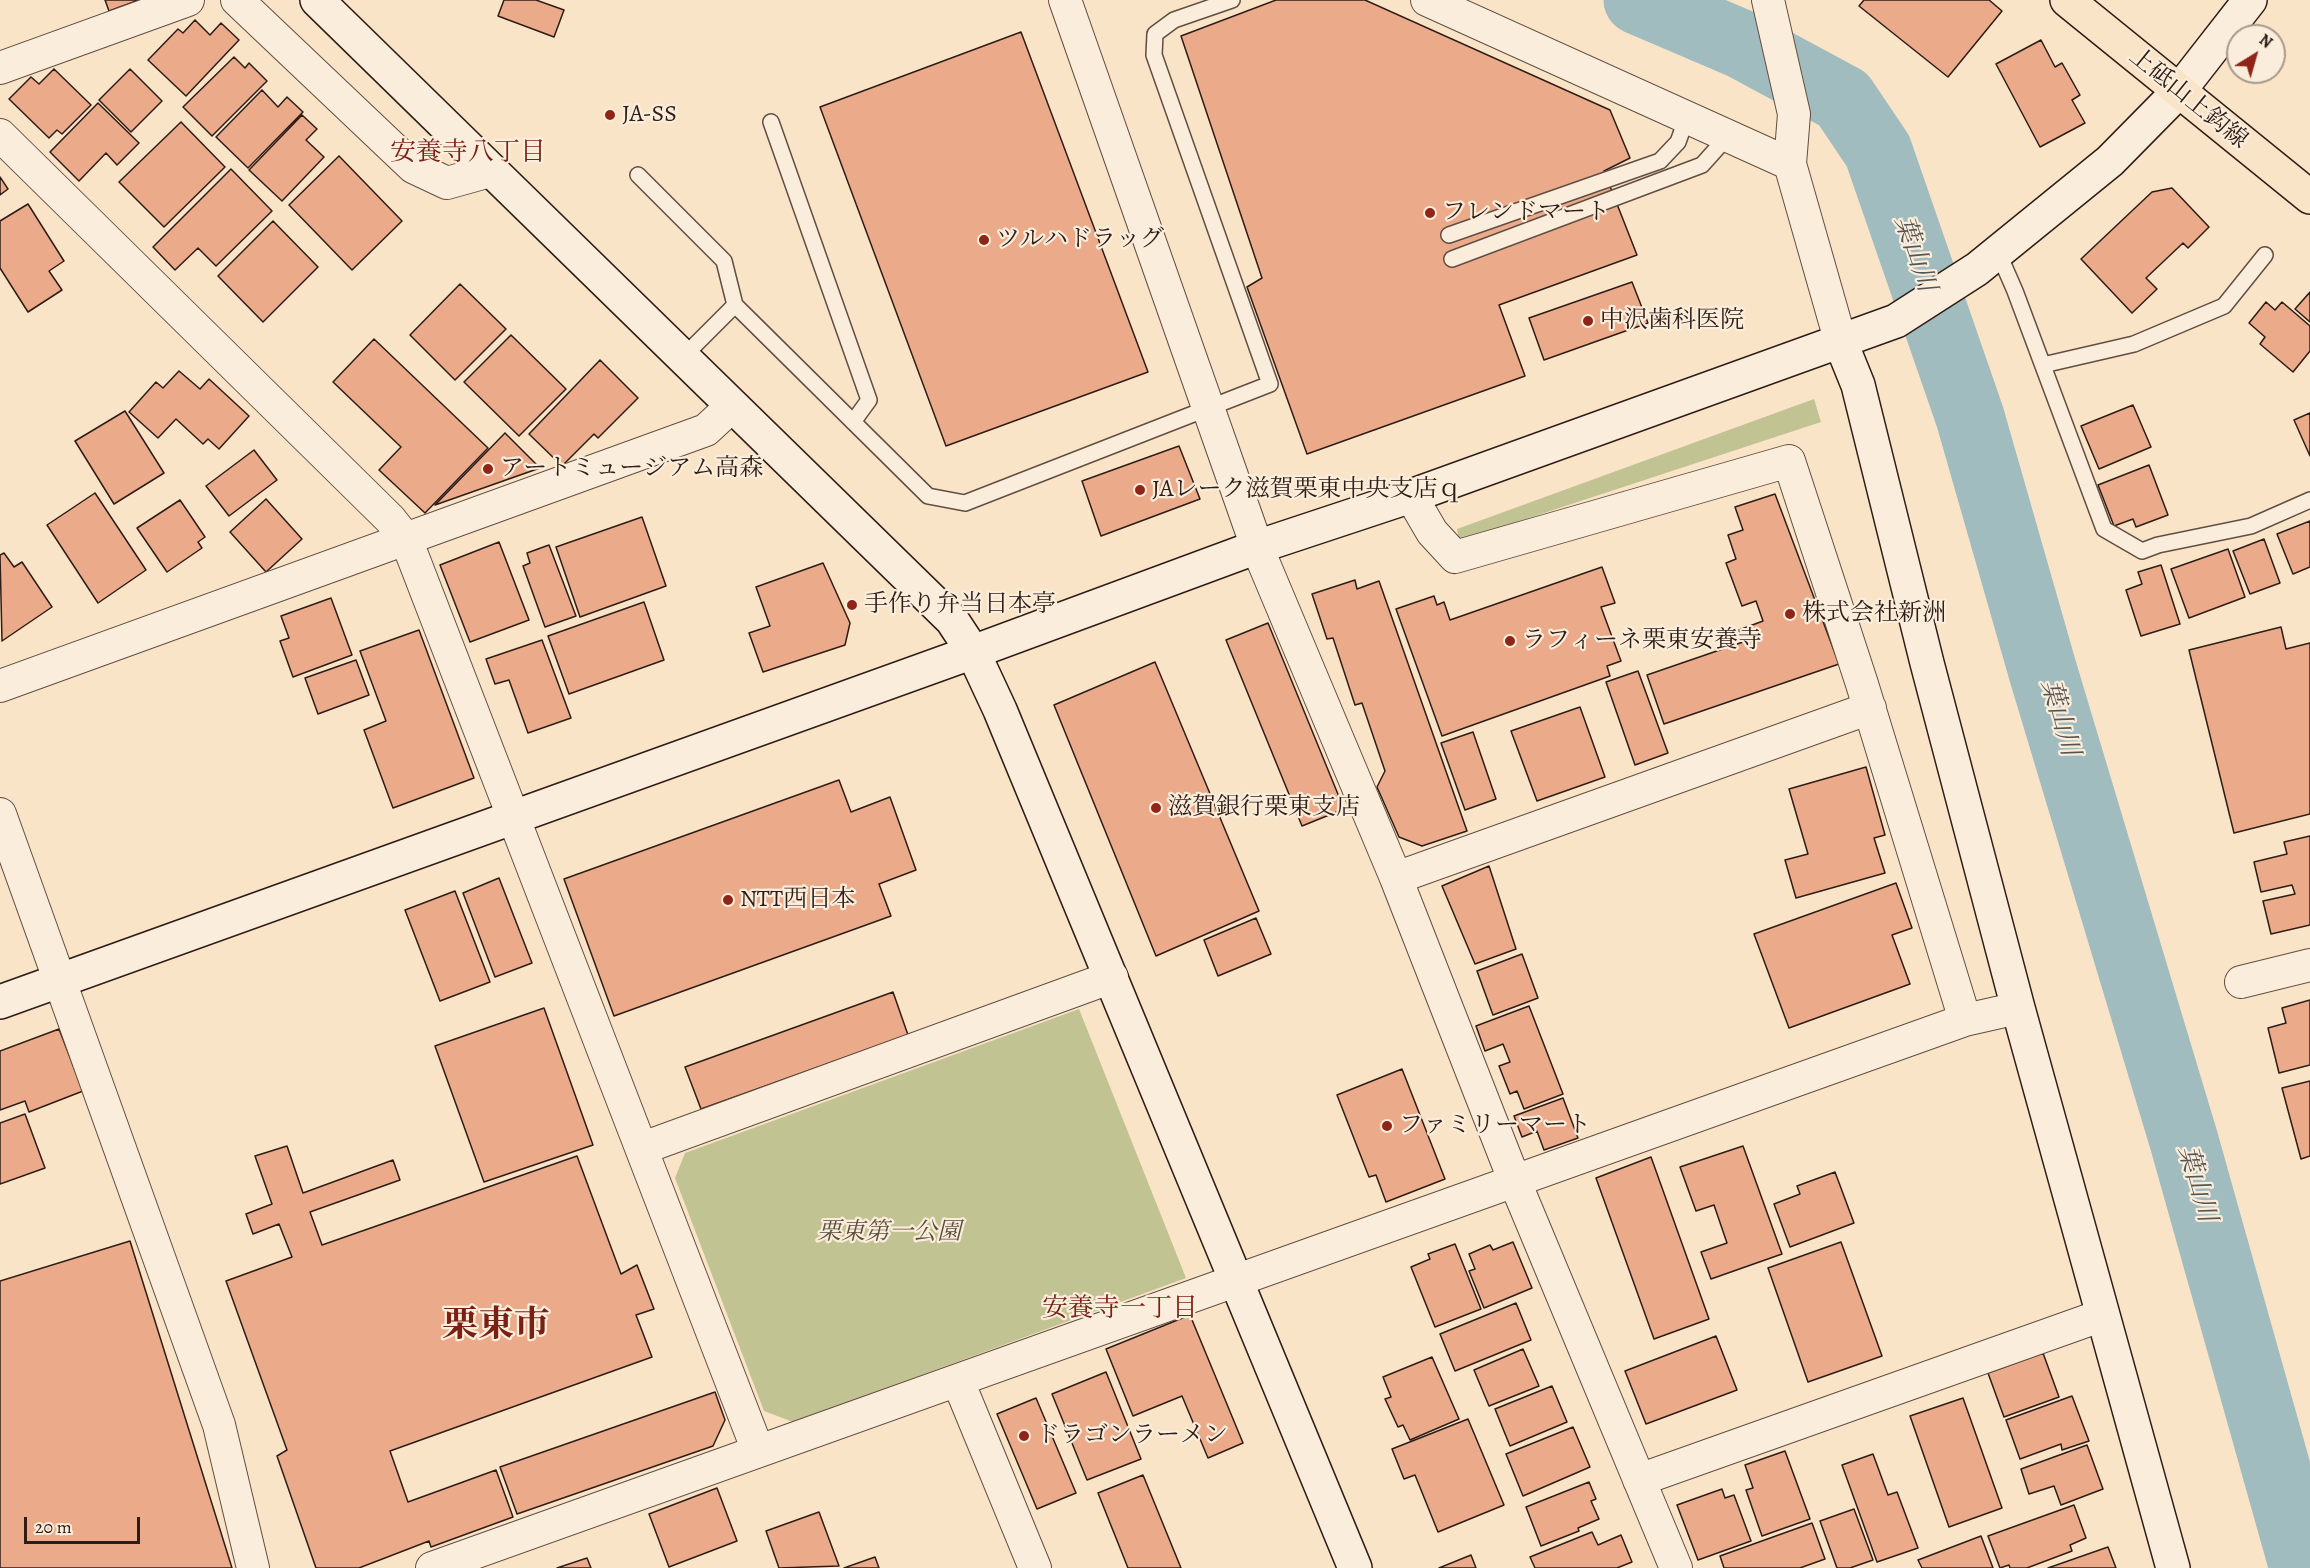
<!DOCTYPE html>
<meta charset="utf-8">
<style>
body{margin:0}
#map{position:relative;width:2310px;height:1568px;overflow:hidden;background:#f9e4c7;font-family:Alegreya,serif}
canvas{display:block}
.north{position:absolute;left:2226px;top:24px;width:60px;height:60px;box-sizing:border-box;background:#fbeddb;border:2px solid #a9998c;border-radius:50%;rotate:37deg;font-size:16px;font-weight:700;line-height:24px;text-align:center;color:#2e1c16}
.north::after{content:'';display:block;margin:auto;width:21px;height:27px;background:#8f2418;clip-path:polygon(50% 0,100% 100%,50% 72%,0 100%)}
.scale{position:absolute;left:24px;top:1517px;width:116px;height:27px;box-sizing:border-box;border:3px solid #2e1c16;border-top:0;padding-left:8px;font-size:18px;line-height:21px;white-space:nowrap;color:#2e1c16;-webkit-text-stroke:4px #fbeddb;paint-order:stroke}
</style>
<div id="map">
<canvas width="2310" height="1568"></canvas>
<div class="north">N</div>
<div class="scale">20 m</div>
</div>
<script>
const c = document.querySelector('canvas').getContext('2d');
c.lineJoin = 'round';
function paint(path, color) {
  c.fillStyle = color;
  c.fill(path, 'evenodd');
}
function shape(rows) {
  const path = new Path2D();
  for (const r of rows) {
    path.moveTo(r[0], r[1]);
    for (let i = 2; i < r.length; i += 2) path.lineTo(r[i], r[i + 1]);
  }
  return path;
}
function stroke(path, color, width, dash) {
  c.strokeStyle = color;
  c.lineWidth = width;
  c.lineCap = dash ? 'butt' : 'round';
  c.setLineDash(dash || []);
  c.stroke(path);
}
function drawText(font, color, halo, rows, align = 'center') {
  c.font = font + ' Alegreya,"Noto Serif JP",serif';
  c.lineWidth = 4.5;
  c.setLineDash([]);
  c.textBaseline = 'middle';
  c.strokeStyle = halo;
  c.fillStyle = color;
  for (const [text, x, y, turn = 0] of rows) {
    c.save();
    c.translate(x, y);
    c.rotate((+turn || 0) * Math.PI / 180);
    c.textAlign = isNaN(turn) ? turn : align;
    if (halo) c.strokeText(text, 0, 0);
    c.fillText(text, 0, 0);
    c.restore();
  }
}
paint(shape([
 [1814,399,1821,422,1459,541,1457,529],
 [1079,1009,1186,1278,793,1422,764,1411,675,1178,685,1153]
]), '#c1c393');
stroke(shape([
 [1638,0,1741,44,1843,99,1878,151,1970,417,2043,672,2184,1141,2304,1568]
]), '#a1bcbf', 69);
const building = shape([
 [105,0,139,0,109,11,105,0],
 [504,0,536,0,564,10,554,37,498,16,504,0],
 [1276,0,1365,0,1610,110,1630,158,1604,171,1637,255,1499,305,1525,376,1307,454,1247,287,1262,278,1181,36,1276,0],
 [1864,0,1989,0,2002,11,1948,77,1859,6,1864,0],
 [195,20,210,35,221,23,239,40,186,96,148,60,178,29,183,33,195,20],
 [1021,32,1148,372,946,446,820,107,1021,32],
 [2041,40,2055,67,2062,63,2080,95,2072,100,2085,123,2040,147,1996,64,2041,40],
 [234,57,245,68,249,63,267,81,212,136,183,107,234,57],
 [54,69,91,105,62,134,57,130,49,138,9,99,31,77,39,84,54,69],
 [130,69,162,101,131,132,99,100,130,69],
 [262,90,278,107,287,97,303,112,248,168,216,137,262,90],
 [98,103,139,143,117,165,106,153,79,181,50,152,98,103],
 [302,115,317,129,306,140,324,157,282,201,249,170,302,115],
 [181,122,225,167,164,227,119,182,181,122],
 [339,156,402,221,352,270,289,205,339,156],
 [231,169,272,211,216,266,198,248,175,270,153,247,231,169],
 [0,177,8,189,0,195,0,177],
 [2172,188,2209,227,2188,248,2183,243,2146,278,2157,289,2132,313,2081,259,2152,192,2172,188],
 [28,204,64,261,49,271,62,290,28,312,0,268,0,221,28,204],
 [273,221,318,267,263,322,218,276,273,221],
 [1632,282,1648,323,1544,360,1529,318,1632,282],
 [460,284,506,329,455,380,410,335,460,284],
 [2310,292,2310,322,2295,309,2310,292],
 [2266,302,2275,310,2282,302,2310,326,2310,351,2293,372,2260,344,2265,337,2249,323,2266,302],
 [511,335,566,389,519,436,464,382,511,335],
 [374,339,488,448,425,513,379,470,401,447,333,382,374,339],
 [600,360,638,398,598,438,594,434,562,466,529,434,600,360],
 [179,371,200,389,209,379,249,416,219,449,208,439,203,444,176,419,158,438,129,412,156,382,163,388,179,371],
 [2133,405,2151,447,2099,469,2081,426,2133,405],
 [125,411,164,473,114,504,75,441,125,411],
 [2310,413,2310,456,2294,420,2310,413],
 [505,433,540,468,435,505,505,433],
 [1179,446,1200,499,1101,536,1082,481,1179,446],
 [254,450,277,480,229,516,206,486,254,450],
 [2149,465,2168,515,2136,527,2133,519,2114,526,2098,485,2149,465],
 [95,493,146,570,98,603,47,525,95,493],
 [1775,494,1839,664,1664,724,1647,675,1743,642,1739,630,1763,621,1756,601,1742,606,1726,563,1736,559,1728,535,1743,530,1735,507,1775,494],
 [266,499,302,539,266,572,230,532,266,499],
 [180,500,205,537,198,542,202,548,167,572,137,528,180,500],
 [642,517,666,586,580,617,556,547,642,517],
 [2310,521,2310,567,2293,574,2277,534,2310,521],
 [2264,539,2280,583,2250,594,2233,551,2264,539],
 [499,542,529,620,470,642,440,565,499,542],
 [549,545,576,616,545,627,523,566,530,563,527,553,549,545],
 [2228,549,2245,597,2189,618,2171,569,2228,549],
 [4,553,14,567,22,562,52,607,2,641,0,555,4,553],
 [823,563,850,623,845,645,763,672,749,633,770,626,756,587,823,563],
 [2161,565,2180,624,2141,636,2126,590,2142,584,2138,572,2161,565],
 [1602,567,1615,603,1601,607,1621,661,1607,666,1610,676,1442,736,1396,609,1434,596,1437,605,1444,602,1450,620,1602,567],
 [1355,580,1357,589,1379,581,1467,831,1422,846,1399,837,1377,787,1385,771,1362,703,1355,705,1333,638,1327,639,1312,594,1355,580],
 [331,598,352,655,293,677,280,641,289,638,281,616,331,598],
 [644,602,664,660,569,694,548,636,644,602],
 [1268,623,1344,809,1302,826,1226,640,1268,623],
 [2281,627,2286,649,2310,643,2310,814,2234,833,2189,650,2281,627],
 [419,630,474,778,393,808,364,730,386,721,360,651,419,630],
 [542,640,571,718,528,733,509,680,495,684,486,659,542,640],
 [356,660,369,695,318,714,305,678,356,660],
 [1155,662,1259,911,1156,956,1054,705,1155,662],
 [1638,671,1668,753,1635,765,1606,682,1638,671],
 [1580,707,1605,777,1537,801,1511,731,1580,707],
 [1473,732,1496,799,1465,810,1441,743,1473,732],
 [1866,767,1885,835,1874,838,1885,873,1796,898,1785,860,1808,854,1789,789,1866,767],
 [839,780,851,812,890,797,916,870,879,884,891,916,614,1016,564,879,839,780],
 [2310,836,2310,925,2271,934,2263,901,2295,894,2292,885,2261,892,2254,862,2287,854,2284,842,2310,836],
 [1489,866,1516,949,1475,964,1442,886,1489,866],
 [499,878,532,963,495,977,463,893,499,878],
 [1896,883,1912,928,1892,935,1910,984,1789,1028,1754,934,1896,883],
 [455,891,490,982,440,1001,405,910,455,891],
 [1256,918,1271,954,1218,976,1204,940,1256,918],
 [1522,954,1538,998,1493,1015,1477,971,1522,954],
 [893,992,908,1035,701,1109,685,1067,893,992],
 [2310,1000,2310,1065,2279,1073,2268,1028,2286,1023,2282,1008,2310,1000],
 [1529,1006,1563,1094,1524,1109,1517,1091,1510,1094,1499,1066,1510,1062,1503,1044,1485,1051,1476,1026,1529,1006],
 [544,1008,593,1145,484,1182,435,1046,544,1008],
 [59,1029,83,1091,29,1112,25,1101,0,1110,0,1051,59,1029],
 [1402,1069,1445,1179,1386,1202,1376,1175,1369,1177,1337,1095,1402,1069],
 [2310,1081,2310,1156,2301,1159,2282,1088,2310,1081],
 [1563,1098,1578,1138,1544,1150,1537,1131,1522,1137,1514,1116,1563,1098],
 [25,1114,45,1168,0,1184,0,1123,25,1114],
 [287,1146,303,1193,393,1160,400,1180,310,1212,322,1245,577,1156,621,1274,637,1265,654,1309,636,1315,652,1357,390,1451,408,1502,496,1470,513,1517,431,1547,429,1541,359,1568,316,1568,277,1456,287,1450,226,1281,292,1257,279,1224,253,1234,246,1214,272,1204,255,1156,287,1146],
 [1743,1146,1782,1254,1711,1279,1701,1252,1727,1243,1714,1205,1696,1211,1680,1167,1743,1146],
 [1651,1157,1709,1319,1654,1339,1596,1178,1651,1157],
 [1835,1172,1854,1223,1790,1247,1774,1204,1800,1194,1797,1186,1835,1172],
 [130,1241,232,1568,0,1568,0,1281,130,1241],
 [1513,1242,1532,1288,1484,1308,1469,1271,1475,1269,1469,1254,1490,1245,1493,1250,1513,1242],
 [1841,1242,1882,1356,1808,1382,1768,1268,1841,1242],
 [1455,1244,1481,1309,1435,1327,1411,1267,1430,1259,1428,1254,1455,1244],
 [1516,1303,1531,1340,1455,1371,1440,1334,1516,1303],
 [1190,1315,1243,1443,1208,1458,1182,1396,1133,1416,1106,1349,1190,1315],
 [1716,1336,1737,1390,1646,1424,1625,1371,1716,1336],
 [1523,1349,1539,1386,1489,1406,1474,1370,1523,1349],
 [2043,1353,2059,1397,2004,1417,1988,1373,2043,1353],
 [1432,1357,1459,1419,1410,1440,1403,1425,1398,1427,1385,1399,1391,1397,1383,1377,1432,1357],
 [1106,1372,1141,1459,1087,1480,1052,1394,1106,1372],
 [1552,1386,1567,1422,1510,1446,1495,1409,1552,1386],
 [715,1392,725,1420,713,1446,517,1514,500,1467,715,1392],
 [2072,1396,2089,1441,2062,1450,2061,1444,2020,1459,2006,1420,2072,1396],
 [1036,1398,1076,1493,1037,1509,997,1414,1036,1398],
 [1963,1398,2002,1508,1949,1527,1910,1416,1963,1398],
 [1468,1419,1504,1505,1438,1532,1415,1475,1404,1479,1392,1449,1468,1419],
 [1573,1427,1590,1467,1523,1496,1506,1454,1573,1427],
 [2087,1445,2103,1489,2061,1505,2054,1486,2029,1494,2021,1469,2087,1445],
 [1785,1451,1810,1519,1762,1536,1746,1490,1753,1488,1745,1465,1785,1451],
 [1873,1454,1888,1495,1897,1492,1918,1548,1877,1562,1842,1465,1873,1454],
 [1143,1475,1181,1568,1128,1568,1098,1493,1143,1475],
 [1589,1482,1596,1499,1591,1501,1599,1519,1578,1528,1579,1531,1541,1546,1526,1507,1589,1482],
 [717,1488,737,1541,669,1567,649,1514,717,1488],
 [1722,1489,1725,1498,1734,1495,1751,1541,1698,1560,1677,1505,1722,1489],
 [2074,1505,2086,1538,2070,1545,2072,1551,2027,1568,2010,1568,2009,1565,2000,1568,1988,1536,2074,1505],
 [1854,1509,1873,1560,1850,1568,1837,1568,1820,1521,1854,1509],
 [819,1512,839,1566,779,1568,766,1531,819,1512],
 [1812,1523,1825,1559,1800,1568,1724,1568,1720,1556,1812,1523],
 [1592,1532,1598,1545,1621,1535,1632,1562,1617,1568,1535,1568,1530,1557,1592,1532],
 [1981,1536,1993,1568,1922,1568,1918,1560,1981,1536],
 [2108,1547,2116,1568,2048,1568,2108,1547],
 [1471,1555,1476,1568,1439,1568,1471,1555],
 [875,1557,879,1568,844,1568,875,1557],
 [587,1558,591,1568,557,1568,587,1558]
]);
paint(building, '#ebab8b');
stroke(building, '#2e1c16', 1.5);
const lane = shape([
 [771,122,869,400,853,422],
 [638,175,724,261,735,305],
 [1449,235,1660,161,1678,142,1687,117],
 [1998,252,2015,291,2104,529,2142,551,2158,545,2251,526,2310,500],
 [1452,259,1702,165,1728,136],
 [682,358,735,305,928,496,965,503,1270,384,1154,55,1155,34,1174,20,1232,0],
 [2043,365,2134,344,2224,306,2265,255]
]);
const street = shape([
 [237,0,413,167,447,183,490,171],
 [1065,0,1257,547,1396,878,1515,1182,1676,1568],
 [1427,0,1790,164],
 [1768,0,1794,114,1790,164,1841,343],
 [0,68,188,0],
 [0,135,390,519,406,539,758,1451],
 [1411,496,1432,532,1455,557,1789,461,1862,684,1965,1020],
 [0,686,706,430,732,406],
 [0,814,219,1425,253,1568],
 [1396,878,1870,708],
 [2241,982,2310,965],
 [643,1148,1112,977],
 [958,1381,1035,1568],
 [1639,1480,2103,1315],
 [432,1568,1965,1020,2018,1008]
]);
const secondary = shape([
 [317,0,952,620,973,652,1000,710,1355,1568],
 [1841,343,1858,385,1927,663,2018,1008,2173,1568],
 [0,1002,973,652,1257,547,1411,496,1896,321,1977,269,2110,161,2179,91,2250,0]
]);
const primary = shape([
 [2067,0,2310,197]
]);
stroke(lane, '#614e42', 18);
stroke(street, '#614e42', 34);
stroke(secondary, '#2e1c16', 36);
stroke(primary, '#2e1c16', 36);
stroke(lane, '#fbeddb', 15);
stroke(street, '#fbeddb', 32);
stroke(secondary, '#fbeddb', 33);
stroke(primary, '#f9e4c7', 33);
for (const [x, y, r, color] of [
 [610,115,6,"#8f2418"],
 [1430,213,6,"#8f2418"],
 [984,240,6,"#8f2418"],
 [1588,321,6,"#8f2418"],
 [488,469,6,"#8f2418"],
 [1140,490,6,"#8f2418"],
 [852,605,6,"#8f2418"],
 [1790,614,6,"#8f2418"],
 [1510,641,6,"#8f2418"],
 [1156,808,6,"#8f2418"],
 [728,900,6,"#8f2418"],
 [1387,1126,6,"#8f2418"],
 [1024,1436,6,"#8f2418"]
]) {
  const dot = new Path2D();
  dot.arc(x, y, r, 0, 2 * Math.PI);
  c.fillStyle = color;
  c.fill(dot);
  stroke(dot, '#fbeddb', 2);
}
drawText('24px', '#2e1c16', '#fbeddb', [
 ["上砥山上鈎線",2188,99,39]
]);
drawText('24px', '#2e1c16', '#fbeddb', [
 ["JA-SS",622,115],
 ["フレンドマート",1442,213],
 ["ツルハドラッグ",996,240],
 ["中沢歯科医院",1600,321],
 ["アートミュージアム高森",500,469],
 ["JAレーク滋賀栗東中央支店ｑ",1152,490],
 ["手作り弁当日本亭",864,605],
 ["株式会社新洲",1802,614],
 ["ラフィーネ栗東安養寺",1522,641],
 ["滋賀銀行栗東支店",1168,808],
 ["NTT西日本",740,900],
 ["ファミリーマート",1399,1126],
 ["ドラゴンラーメン",1036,1436]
], 'left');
drawText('italic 24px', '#5a4e3c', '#fbeddb', [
 ["栗東第一公園",889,1233]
]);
drawText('26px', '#7a1f14', '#fbeddb', [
 ["安養寺八丁目",468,154],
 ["安養寺一丁目",1120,1310]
]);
drawText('italic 26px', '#565451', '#fbeddb', [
 ["葉山川",1914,254,71],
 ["葉山川",2059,718,74],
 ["葉山川",2196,1184,74]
]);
drawText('bold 36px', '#7a1f14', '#fbeddb', [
 ["栗東市",496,1327]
]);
</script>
